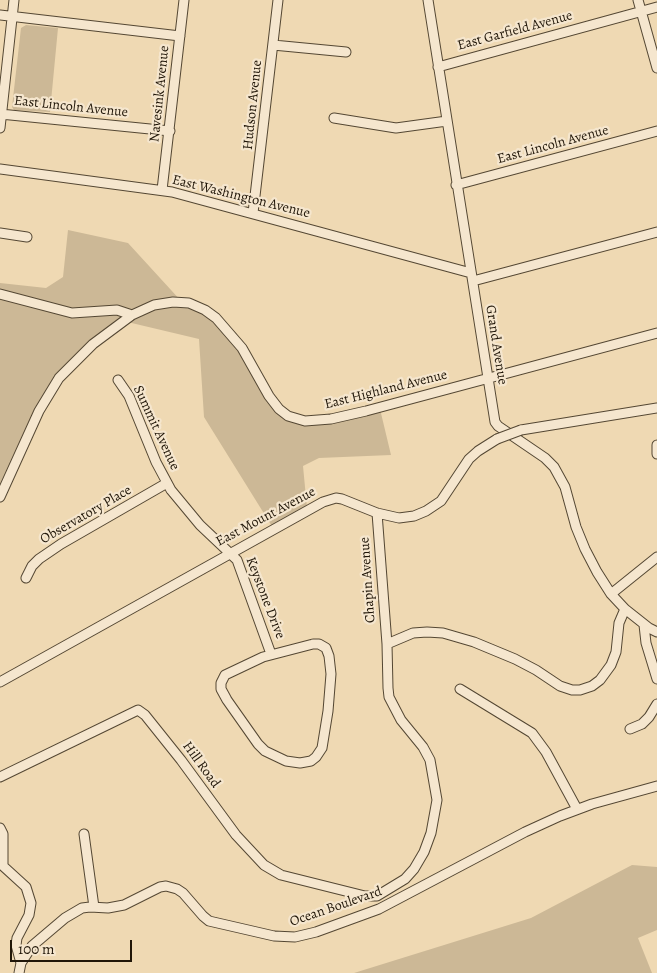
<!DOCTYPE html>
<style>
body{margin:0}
#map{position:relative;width:657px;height:973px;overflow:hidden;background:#efd9b3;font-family:Alegreya,serif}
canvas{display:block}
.scale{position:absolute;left:10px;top:940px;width:122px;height:22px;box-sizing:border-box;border:2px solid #201608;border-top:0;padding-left:6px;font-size:15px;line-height:18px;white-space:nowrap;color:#201608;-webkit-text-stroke:4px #f5e6ce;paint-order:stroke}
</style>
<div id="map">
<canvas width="657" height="973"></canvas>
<div class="scale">100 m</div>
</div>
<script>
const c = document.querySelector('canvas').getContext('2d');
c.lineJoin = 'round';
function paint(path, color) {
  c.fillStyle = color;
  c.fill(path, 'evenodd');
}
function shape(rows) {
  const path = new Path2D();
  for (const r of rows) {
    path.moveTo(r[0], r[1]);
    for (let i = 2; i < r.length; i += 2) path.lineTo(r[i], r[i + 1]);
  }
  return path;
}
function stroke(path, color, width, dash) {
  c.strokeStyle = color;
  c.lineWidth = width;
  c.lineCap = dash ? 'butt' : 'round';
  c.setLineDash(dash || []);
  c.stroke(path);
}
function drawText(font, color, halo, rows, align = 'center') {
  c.font = font + ' Alegreya,serif';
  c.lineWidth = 4.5;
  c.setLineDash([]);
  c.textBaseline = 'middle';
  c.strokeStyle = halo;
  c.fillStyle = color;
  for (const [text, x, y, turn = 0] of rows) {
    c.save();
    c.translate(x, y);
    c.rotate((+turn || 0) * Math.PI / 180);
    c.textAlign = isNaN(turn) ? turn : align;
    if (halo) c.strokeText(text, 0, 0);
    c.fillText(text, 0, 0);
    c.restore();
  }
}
paint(shape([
 [26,25,58,28,50,112,14,110,12,107,21,28],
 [68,230,128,243,182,302,225,327,286,414,321,423,380,409,391,455,319,458,303,466,307,508,273,528,204,417,199,339,119,320,52,389,0,503,0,283,46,288,63,277],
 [632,865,657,867,657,930,638,938,652,973,354,973,531,918]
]), '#ccb896');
const minor = shape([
 [428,0,495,422,498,426,545,458,554,467,565,487,576,527,585,549,597,572,611,594,625,609,649,628,657,632],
 [638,0,657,68],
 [0,15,180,36],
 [273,45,346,52],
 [438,67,657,7],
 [0,114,170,131],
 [334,118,396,128,447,121],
 [0,128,14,0],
 [0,169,172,192,471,273],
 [456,185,657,131],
 [162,190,184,0],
 [253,213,278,0],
 [0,233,27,237],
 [473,281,657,232],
 [0,294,72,313,117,310,132,315],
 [118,380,129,396,156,462,171,490,200,525,237,560,271,654],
 [521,430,657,408],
 [657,445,657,454],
 [0,497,39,411,59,378,93,344,132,315,154,305,173,302,189,303,205,310,216,318,242,348,269,396,279,409,288,416,305,421,331,419,366,411,657,333],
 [377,513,387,644],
 [26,578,32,566,39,559,61,544,167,483],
 [611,594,657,557],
 [644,625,646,643,657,679],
 [313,644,319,644,326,648,329,656,331,674,328,711,322,748,316,757,311,761,300,763,286,761,265,751,258,744,227,700,221,689,221,683,225,675,263,657,313,644],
 [0,682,323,502,336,498,342,499,377,513,399,518,414,516,426,511,441,501,469,459,478,451,497,439],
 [460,689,532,733,546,752,577,809],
 [630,729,642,724,649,717,657,704],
 [0,777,138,710,145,715,181,760,236,835,264,865,281,875,365,896,377,896,405,879,414,869,424,852,431,833,437,800,430,760,423,747,401,720,389,697,388,688,387,644,413,633,427,632,443,633,474,642,515,659,536,670,560,686,572,690,580,690,592,686,600,680,611,665,616,652,619,623,625,609],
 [0,828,3,834,3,866,26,887,31,903,29,915,17,938,16,945,21,963],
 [84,834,94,907],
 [19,973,21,963,32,946,65,918,82,908,90,907,108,908,124,905,160,887,166,886,177,889,183,893,203,916,209,921,274,936,295,937,316,932,379,909,525,832,560,816,592,804,657,786]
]);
stroke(minor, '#544733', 11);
stroke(minor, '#f5e6ce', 9);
const minorBridge = shape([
 [497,439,521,430]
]);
stroke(minorBridge, '#544733', 11, []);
stroke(minorBridge, '#f5e6ce', 9);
drawText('14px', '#201608', '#f5e6ce', [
 ["East Garfield Avenue",515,31,-15],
 ["Navesink Avenue",160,94,-84],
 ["Hudson Avenue",253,105,-84],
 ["East Lincoln Avenue",71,107,6],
 ["East Lincoln Avenue",553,145,-15],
 ["East Washington Avenue",241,197,14],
 ["Grand Avenue",496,345,81],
 ["East Highland Avenue",386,390,-14],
 ["Summit Avenue",156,428,65],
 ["Observatory Place",86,515,-30],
 ["East Mount Avenue",266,517,-28],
 ["Chapin Avenue",368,580,-94],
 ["Keystone Drive",265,598,69],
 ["Hill Road",201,765,54],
 ["Ocean Boulevard",336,907,-19]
]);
</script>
